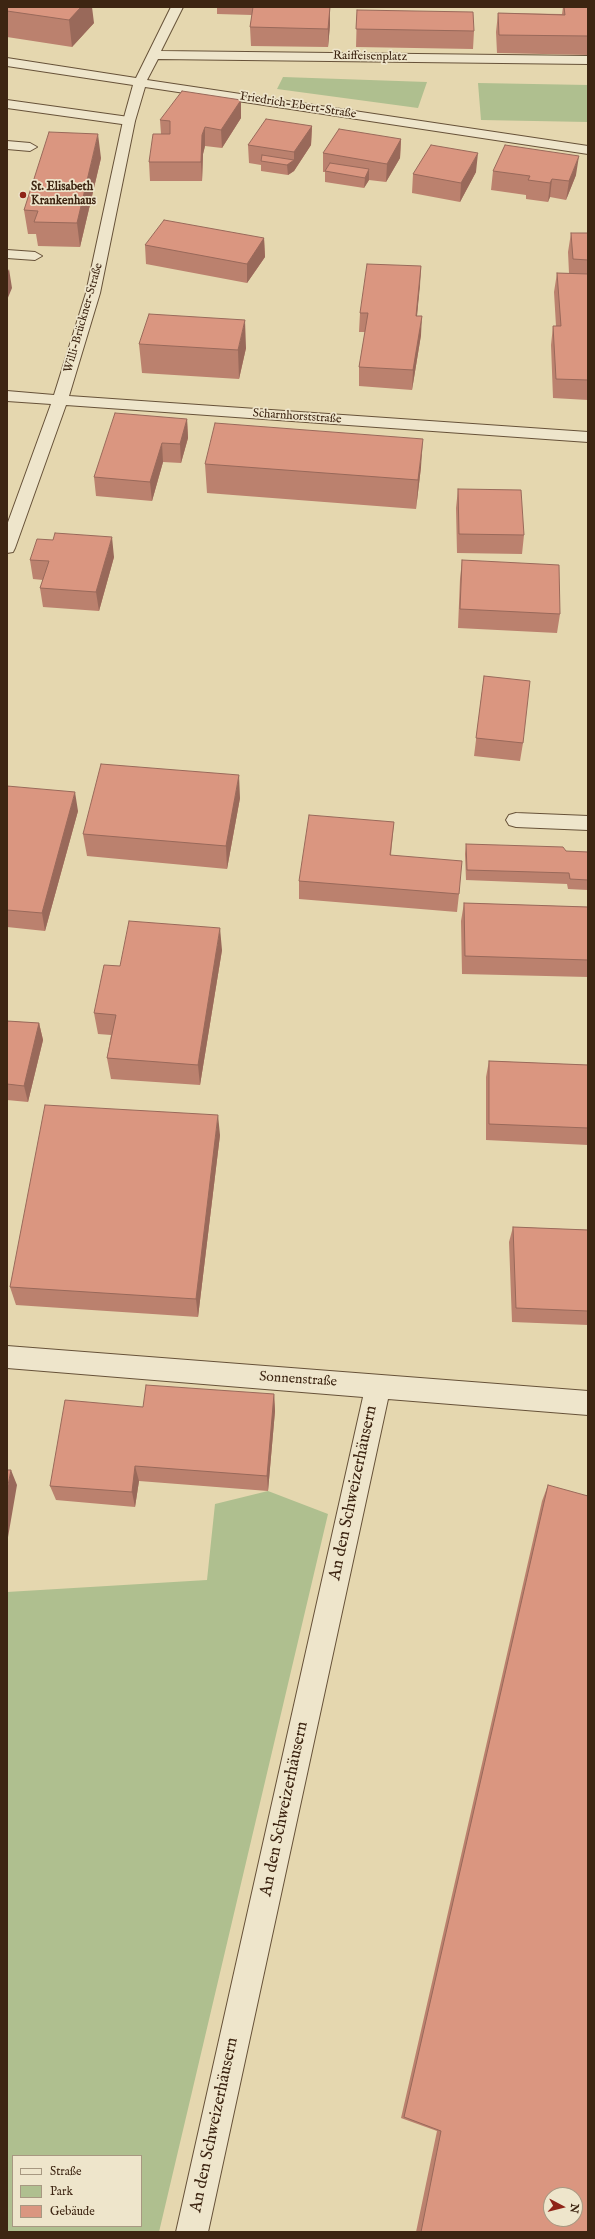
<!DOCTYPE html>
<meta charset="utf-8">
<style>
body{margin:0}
#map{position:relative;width:595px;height:2239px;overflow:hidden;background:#e5d7af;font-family:"IM FELL English",serif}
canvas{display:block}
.frame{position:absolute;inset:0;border:8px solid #3d2512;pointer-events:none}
.legend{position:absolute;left:12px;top:2155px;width:130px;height:72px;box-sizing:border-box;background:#eee5cb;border:1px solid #a79881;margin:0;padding:5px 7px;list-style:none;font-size:12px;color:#3d2512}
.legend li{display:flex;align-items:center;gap:8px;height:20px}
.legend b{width:20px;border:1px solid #a79881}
.north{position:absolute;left:543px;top:2187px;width:40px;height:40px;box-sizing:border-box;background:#eee5cb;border:1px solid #a79881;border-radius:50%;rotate:97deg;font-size:11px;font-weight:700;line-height:16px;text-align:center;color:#3d2512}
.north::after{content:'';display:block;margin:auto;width:14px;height:18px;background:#8f2418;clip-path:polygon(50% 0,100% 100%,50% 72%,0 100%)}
</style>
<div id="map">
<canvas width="595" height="2239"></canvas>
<div class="frame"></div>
<ul class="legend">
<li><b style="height:5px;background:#eee5cb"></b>Straße</li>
<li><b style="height:11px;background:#afbf8f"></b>Park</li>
<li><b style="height:11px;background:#da9680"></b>Gebäude</li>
</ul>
<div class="north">N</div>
</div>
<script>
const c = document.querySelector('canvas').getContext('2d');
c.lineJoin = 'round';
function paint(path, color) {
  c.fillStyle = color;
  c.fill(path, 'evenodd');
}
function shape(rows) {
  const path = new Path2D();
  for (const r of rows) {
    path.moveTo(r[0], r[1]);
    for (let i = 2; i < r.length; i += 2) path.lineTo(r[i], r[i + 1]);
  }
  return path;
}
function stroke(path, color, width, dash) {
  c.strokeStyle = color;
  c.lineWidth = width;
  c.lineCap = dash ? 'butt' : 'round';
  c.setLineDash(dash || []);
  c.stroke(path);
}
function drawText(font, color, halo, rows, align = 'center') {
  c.font = font + ' "IM FELL English",serif';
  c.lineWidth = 3.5;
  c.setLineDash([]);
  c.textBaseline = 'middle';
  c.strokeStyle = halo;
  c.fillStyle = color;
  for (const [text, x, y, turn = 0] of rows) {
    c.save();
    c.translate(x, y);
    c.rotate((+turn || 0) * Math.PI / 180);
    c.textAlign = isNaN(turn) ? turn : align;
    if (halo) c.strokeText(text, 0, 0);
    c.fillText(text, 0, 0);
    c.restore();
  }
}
paint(shape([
 [283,77,427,82,418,108,277,89],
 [478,83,588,85,588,122,481,120],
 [268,1491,328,1514,159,2232,7,2232,7,1592,207,1580,215,1504],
 [13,2156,141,2156,141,2226,13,2226]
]), '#afbf8f');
const service = shape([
 [7,100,129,117,135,121,129,125,7,108,7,100],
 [7,141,30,143,37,147,30,151,7,149,7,141],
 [7,250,35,252,42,256,35,260,7,258,7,250],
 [516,813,588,816,588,830,516,827,509,825,506,820,509,815,516,813]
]);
const minor = shape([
 [171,7,183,7,161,51,588,56,588,64,158,59,147,80,588,146,588,154,145,87,135,121,100,293,69,396,588,432,588,442,66,405,15,548,13,552,7,553,7,525,51,404,7,401,7,391,54,395,86,293,123,121,133,85,7,66,7,58,136,78,171,7],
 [7,1346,588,1391,588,1415,388,1399,208,2232,176,2232,363,1397,7,1368,7,1346]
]);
stroke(service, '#675239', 2);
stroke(minor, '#675239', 2);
paint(service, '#eee5cb');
paint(minor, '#eee5cb');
paint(shape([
 [7,7,94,23,72,47,7,37],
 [217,7,330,7,330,25,328,47,251,46,250,27,252,15,217,14],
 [563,7,588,7,588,55,497,53,496,32,498,13,562,14],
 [357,10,474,31,473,49,356,47],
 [241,100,241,118,222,148,205,146,203,154,202,181,150,181,149,162,161,134,160,120],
 [312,126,311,145,294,171,288,175,261,171,261,165,249,163,248,145],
 [401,139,400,158,386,182,369,180,364,188,325,182,325,172,323,172,323,153],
 [101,158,80,247,38,246,36,234,28,234,24,210],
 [493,171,576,175,566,200,550,197,548,202,526,199,526,195,491,190],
 [476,172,460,202,412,193,413,174],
 [571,233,588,233,588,400,553,398,551,345,553,326,556,326,554,292,557,273,569,273,568,252],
 [264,238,265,257,247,283,146,264,145,245],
 [421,266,417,316,421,335,412,390,359,386,359,367,365,332,359,332,360,313],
 [139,344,246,348,239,379,142,373],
 [187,419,188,438,181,463,163,462,152,501,96,496,94,477],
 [205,464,421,467,416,509,207,493],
 [458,489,524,535,522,554,457,553,456,508],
 [114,557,99,611,43,607,40,588,43,580,33,579,30,560],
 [462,560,560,614,557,633,458,628,460,579],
 [484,676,523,743,520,761,474,756],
 [7,786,78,811,45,931,7,927],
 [240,798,227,869,87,856,83,834],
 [394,822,391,855,459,894,457,912,299,899,299,881],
 [466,844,566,851,588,852,588,890,568,889,567,884,466,880,465,854],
 [464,903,588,907,588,977,462,974,461,921],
 [222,950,200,1085,111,1079,107,1058,111,1035,98,1034,94,1013,120,966],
 [7,1021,39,1023,43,1040,28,1102,7,1100],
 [489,1061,588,1065,588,1145,486,1140,486,1077],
 [220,1135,198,1317,16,1305,10,1287],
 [513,1227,588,1230,588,1325,512,1322,509,1242],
 [274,1394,275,1411,268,1491,139,1481,135,1507,56,1500,50,1486,143,1407],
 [548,1485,588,2232,416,2232,437,2131,401,2118,542,1501]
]), '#bb816e');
paint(shape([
 [78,7,92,7,94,23,72,47,69,20],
 [330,7,330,25,328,47,328,29],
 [241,100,241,118,222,148,221,130],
 [312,126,311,145,294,171,294,152],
 [205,127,205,146,203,154,202,181,201,162,202,135],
 [98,134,101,158,80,247,77,223],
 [401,139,400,158,386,182,387,164],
 [478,153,476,172,460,202,461,183],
 [579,156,576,175,566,200,569,181],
 [294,160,294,171,288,175,287,165],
 [369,169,369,180,364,188,365,178],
 [552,179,550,197,548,202,550,183],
 [264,238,265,257,247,283,247,264],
 [421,266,420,286,415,335,416,316],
 [9,269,12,288,7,300,7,273],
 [422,316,421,335,412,390,413,370],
 [245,320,246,348,239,379,238,350],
 [187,419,188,438,181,463,180,444],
 [423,439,421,467,416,509,418,480],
 [162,443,163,462,152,501,150,482],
 [112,537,114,557,99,611,96,592],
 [239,775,240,798,227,869,226,846],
 [75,792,78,811,45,931,42,913],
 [220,928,222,950,200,1085,198,1065],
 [39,1023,43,1040,28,1102,24,1086],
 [218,1115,220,1135,198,1317,196,1299],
 [274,1394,275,1411,268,1491,267,1476],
 [135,1466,139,1481,135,1507,132,1492],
 [11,1470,17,1485,7,1543,7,1490]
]), '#99695a');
const building = shape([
 [7,7,81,7,69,20,7,11,7,7],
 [253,7,330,7,328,29,250,27,253,7],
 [564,7,588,7,588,36,499,35,498,13,565,15,564,7],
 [357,10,473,12,474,31,356,29,357,10],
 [182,91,241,100,221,130,205,127,202,135,201,162,149,162,153,134,170,134,170,121,160,120,182,91],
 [266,119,312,126,294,152,248,145,266,119],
 [339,129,401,139,387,164,323,153,339,129],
 [49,132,98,134,77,223,34,222,38,211,24,210,49,132],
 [431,145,478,153,461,183,413,174,431,145],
 [505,145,579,156,569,181,552,179,550,183,528,180,530,176,493,171,505,145],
 [262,155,294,160,287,165,261,161,262,155],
 [330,163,369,169,365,178,325,171,330,163],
 [164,220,264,238,247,264,145,245,164,220],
 [571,233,588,233,588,260,573,259,571,233],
 [367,264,421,266,416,316,422,316,413,370,359,367,368,313,360,313,367,264],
 [557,273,588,274,588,380,556,379,553,326,561,326,557,273],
 [149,314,245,320,238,350,139,344,149,314],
 [115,413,187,419,180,444,162,443,150,482,94,477,115,413],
 [215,423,423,439,418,480,205,464,215,423],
 [458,489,521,490,524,535,459,534,458,489],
 [55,533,112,537,96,592,40,588,49,561,30,560,37,539,53,540,55,533],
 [462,560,559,565,560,614,460,609,462,560],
 [484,676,530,681,523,743,476,738,484,676],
 [101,764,239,775,226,846,83,834,101,764],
 [7,786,75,792,42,913,7,910,7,786],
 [309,815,394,822,390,855,462,861,459,894,299,881,309,815],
 [466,844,563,847,566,851,588,852,588,880,570,879,569,873,467,870,466,844],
 [464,903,588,907,588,960,465,956,464,903],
 [129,921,220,928,198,1065,107,1058,116,1015,94,1013,104,965,120,966,129,921],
 [7,1021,39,1023,24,1086,7,1084,7,1021],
 [489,1061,588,1065,588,1128,489,1124,489,1061],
 [45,1105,218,1115,196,1299,10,1287,45,1105],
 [513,1227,588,1230,588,1311,516,1308,513,1227],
 [146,1385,274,1394,267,1476,135,1466,132,1492,50,1486,65,1400,143,1407,146,1385],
 [7,1470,11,1470,7,1490,7,1470],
 [548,1485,588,1496,588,2232,421,2232,441,2131,404,2117,548,1485],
 [551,2195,575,2195,575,2219,551,2219,551,2195]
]);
paint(building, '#da9680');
stroke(building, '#99695a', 1);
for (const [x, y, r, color] of [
 [23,195,4,"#8f2418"]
]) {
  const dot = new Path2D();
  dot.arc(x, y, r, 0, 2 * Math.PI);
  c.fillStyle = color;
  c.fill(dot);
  stroke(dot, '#eee5cb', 1.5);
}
drawText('12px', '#3d2512', '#eee5cb', [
 ["Raiffeisenplatz",370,57,1],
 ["Friedrich-Ebert-Straße",298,106,9],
 ["Willi-Brückner-Straße",84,318,-74],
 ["Scharnhorststraße",297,417,4]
]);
drawText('bold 12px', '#3d2512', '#eee5cb', [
 ["St. Elisabeth",31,188],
 ["Krankenhaus",31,202]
], 'left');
drawText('14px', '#3d2512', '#eee5cb', [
 ["Sonnenstraße",298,1380,4]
]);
drawText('17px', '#3d2512', '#eee5cb', [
 ["An den Schweizerhäusern",354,1493,-78],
 ["An den Schweizerhäusern",285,1809,-78],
 ["An den Schweizerhäusern",215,2125,-78]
]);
</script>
